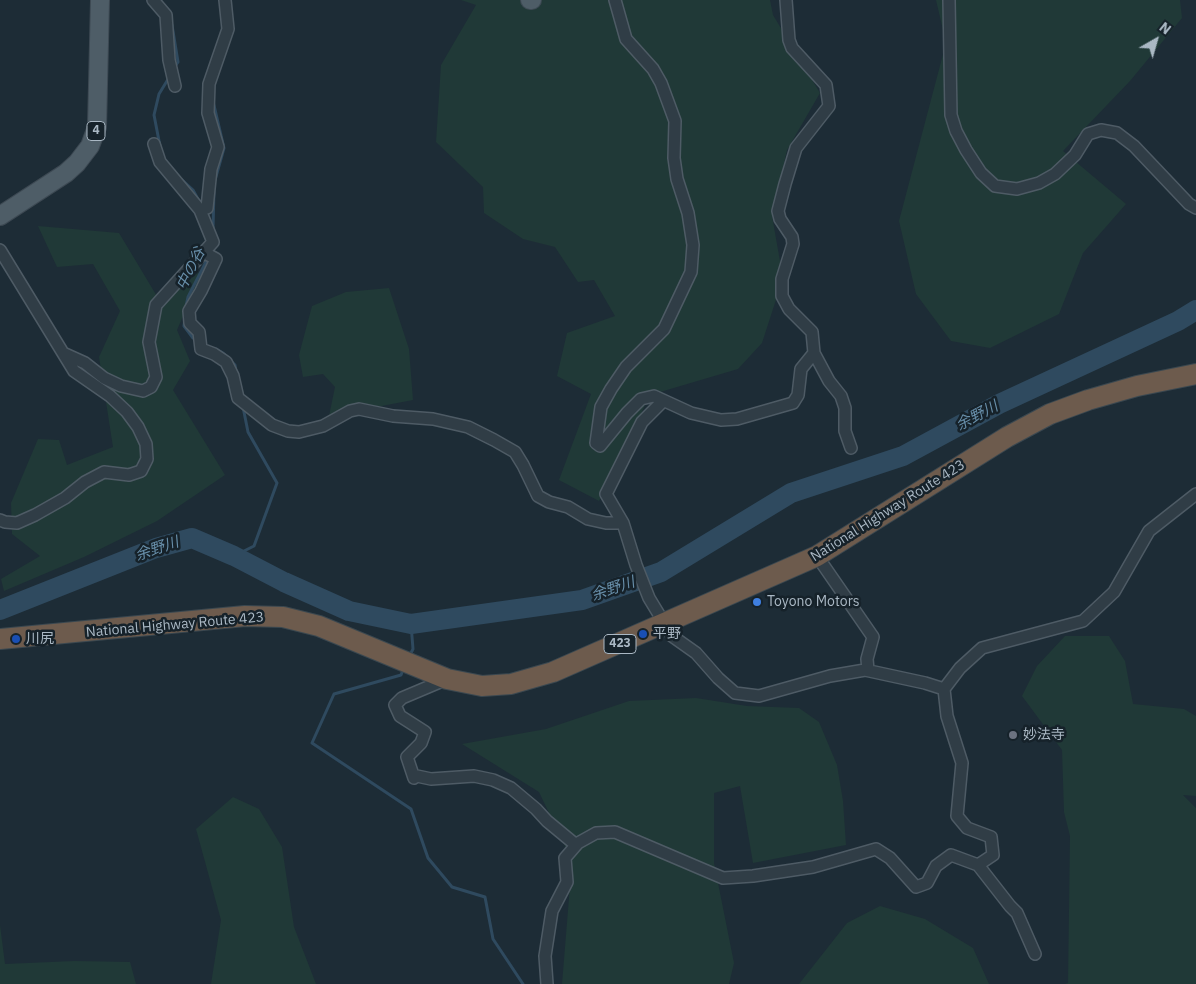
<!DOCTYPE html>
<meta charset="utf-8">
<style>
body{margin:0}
#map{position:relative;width:1196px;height:984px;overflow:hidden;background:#1d2c36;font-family:"IBM Plex Sans",sans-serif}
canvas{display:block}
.north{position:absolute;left:1131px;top:15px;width:50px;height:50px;-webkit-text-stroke:4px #16222a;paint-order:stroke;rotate:38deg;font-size:14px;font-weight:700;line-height:20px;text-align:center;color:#aab8c4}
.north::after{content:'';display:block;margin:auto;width:18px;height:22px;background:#aab8c4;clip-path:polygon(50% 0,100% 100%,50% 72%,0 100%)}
</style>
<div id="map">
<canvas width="1196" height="984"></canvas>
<div class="north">N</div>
</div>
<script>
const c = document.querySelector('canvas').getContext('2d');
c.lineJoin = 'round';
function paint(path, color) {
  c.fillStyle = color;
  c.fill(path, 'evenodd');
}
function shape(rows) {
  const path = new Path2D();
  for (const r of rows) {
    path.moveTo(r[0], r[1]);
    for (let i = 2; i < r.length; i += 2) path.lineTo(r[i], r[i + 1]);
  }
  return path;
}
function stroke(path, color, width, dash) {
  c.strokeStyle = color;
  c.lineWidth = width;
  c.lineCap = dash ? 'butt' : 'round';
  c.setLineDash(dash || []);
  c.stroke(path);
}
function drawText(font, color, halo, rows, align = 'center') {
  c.font = font + ' "IBM Plex Sans","Noto Sans JP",sans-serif';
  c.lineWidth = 5;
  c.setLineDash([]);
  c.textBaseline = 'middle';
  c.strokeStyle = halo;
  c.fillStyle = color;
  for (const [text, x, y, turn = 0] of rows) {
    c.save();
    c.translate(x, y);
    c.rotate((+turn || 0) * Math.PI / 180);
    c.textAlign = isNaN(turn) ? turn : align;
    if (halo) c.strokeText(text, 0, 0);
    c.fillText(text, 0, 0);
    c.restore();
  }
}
paint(shape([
 [461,0,770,0,773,15,820,93,787,150,772,216,783,278,762,343,738,369,650,395,599,501,559,480,591,394,557,376,567,333,615,316,594,280,578,282,555,247,523,239,484,213,483,187,436,142,441,65,476,5],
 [936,0,1180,0,1182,18,1130,81,1063,151,1126,204,1083,253,1059,314,990,348,951,341,916,294,899,221,946,43],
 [38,226,119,233,161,303,204,268,177,330,190,361,173,390,225,475,157,521,84,557,4,591,1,579,40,556,12,534,11,503,38,439,59,440,67,465,113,447,99,357,120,311,93,264,57,267],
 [389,288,409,349,413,400,329,416,335,387,323,374,303,377,299,355,312,306,346,292],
 [1065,636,1109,636,1125,661,1133,704,1184,709,1196,716,1196,796,1183,795,1196,808,1196,984,1065,984,1068,983,1070,836,1064,812,1062,750,1022,696,1037,666],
 [696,698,747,706,799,708,819,722,837,765,843,801,846,845,753,863,740,786,714,793,714,863,734,963,729,984,562,984,572,861,539,792,462,744,546,729,629,701],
 [233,797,259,809,282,847,294,927,316,984,211,984,221,920,196,829],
 [880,906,925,919,973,948,989,984,799,984,847,923],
 [0,925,5,964,74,961,130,962,136,984,0,984]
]), '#203937');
stroke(shape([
 [170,22,172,25,178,62,174,68],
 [213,101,224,148,215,180],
 [160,146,154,115,159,94,170,76],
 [181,179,193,190,199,201],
 [213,228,214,191],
 [186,306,188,297,208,258],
 [185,318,184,326,193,338,197,340],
 [216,349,223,353,235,365,236,372],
 [234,556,254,546,277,483,248,432,243,407],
 [409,657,413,649,411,624],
 [403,670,401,675,334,694,312,743,411,809,428,858,452,887,485,897,493,939,523,984]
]), '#2f4a5f', 3);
stroke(shape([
 [0,610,156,548,192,538,234,556,284,582,349,611,411,624,582,600,661,572,791,493,903,456,999,404,1178,321,1196,310]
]), '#2f4a5f', 20);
const street = shape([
 [153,0,166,15,169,60,175,86],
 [615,0,626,39,653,69,661,83,675,121,674,158,677,179,688,213,693,245,691,272,664,329,626,367,611,389,601,407,596,443,600,446,627,413,641,399,654,396,691,413,721,420,737,419,793,403,798,395,801,369,814,353],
 [786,0,789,40,792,48,826,85,829,106,796,148,785,184,778,211,780,219,792,237,793,244,782,279,782,296,789,309,812,332,814,353,829,381,841,396,845,408,845,431,851,448],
 [949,0,951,115,956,131,966,150,981,173,995,186,1017,189,1039,183,1055,174,1075,155,1088,134,1101,130,1117,133,1134,146,1189,204,1196,208],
 [200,210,207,208,211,169,218,147,208,113,209,84,228,29,225,0],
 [0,250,74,371,110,396,127,412,138,427,146,444,147,459,141,471,129,475,104,472,85,482,65,498,35,515,17,523,5,522,0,520],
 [205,253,216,259,201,291,189,311,190,323,199,332,201,349,214,354,226,362,233,376,238,398,272,425,288,431,299,432,323,426,350,411,359,409,393,416,433,419,468,427,494,440,515,452,523,465,538,496,549,502,568,507,588,519,606,523,623,523],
 [65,354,85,363,104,378,121,386,143,391,151,387,156,377,149,342,156,305,213,242,200,210,160,162,154,144],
 [663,401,642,422,606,494,623,523,636,565,649,598,672,636,696,653,718,678,735,693,759,696,830,676,865,670,925,683,944,689],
 [817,556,873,637,867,659,868,670],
 [447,679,402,698,395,705,400,716,425,732,421,743,407,757,414,778,417,776,431,779,474,776,493,780,511,788,536,809,547,821,576,845],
 [978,865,993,855,991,837,967,828,957,816,962,763,947,716,944,689,960,668,982,648,1083,621,1114,592,1149,531,1196,494],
 [547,984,545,956,552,911,567,882,565,858,578,843,596,833,615,832,723,878,753,876,813,867,876,849,890,858,916,887,927,883,936,866,951,855,978,865,1010,906,1017,913,1035,954]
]);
const primary = shape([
 [530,0,532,0],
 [0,216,66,173,77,163,90,146,97,127,100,0]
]);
const highway = shape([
 [0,639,245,616,283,617,319,626,447,679,482,686,511,684,553,672,817,556,1007,437,1050,414,1088,400,1137,386,1196,374]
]);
stroke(street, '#4e5b65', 14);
stroke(primary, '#3d4953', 20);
stroke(highway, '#3b4850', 22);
stroke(street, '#303d46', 11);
stroke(primary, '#4e5d67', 18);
stroke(highway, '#6d5b4d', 20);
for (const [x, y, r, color] of [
 [757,602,5,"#3f7fe0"],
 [643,634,5,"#1a4fb4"],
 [16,639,5,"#1a4fb4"],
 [1013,735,5,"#6b7280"]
]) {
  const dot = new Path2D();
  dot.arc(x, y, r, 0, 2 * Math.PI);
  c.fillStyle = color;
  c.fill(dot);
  stroke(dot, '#16222a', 2);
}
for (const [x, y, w] of [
 [96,131,18],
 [620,644,32]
]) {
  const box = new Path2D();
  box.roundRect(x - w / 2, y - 9.5, w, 19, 4);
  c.fillStyle = '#16222a';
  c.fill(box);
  stroke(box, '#aab8c4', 1);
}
drawText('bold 12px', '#aab8c4', null, [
 ["4",96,131],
 ["423",620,644]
]);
drawText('14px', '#aab8c4', '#16222a', [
 ["National Highway Route 423",888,511,-32],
 ["National Highway Route 423",175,625,-5]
]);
drawText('14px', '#aab8c4', '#16222a', [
 ["Toyono Motors",767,602],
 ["平野",653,634],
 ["川尻",26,639],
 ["妙法寺",1023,735]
], 'left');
drawText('italic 15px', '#688faa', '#16222a', [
 ["中の谷",191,269,-63],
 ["余野川",977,416,-28],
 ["余野川",157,549,-19],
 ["余野川",613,589,-19]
]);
</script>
